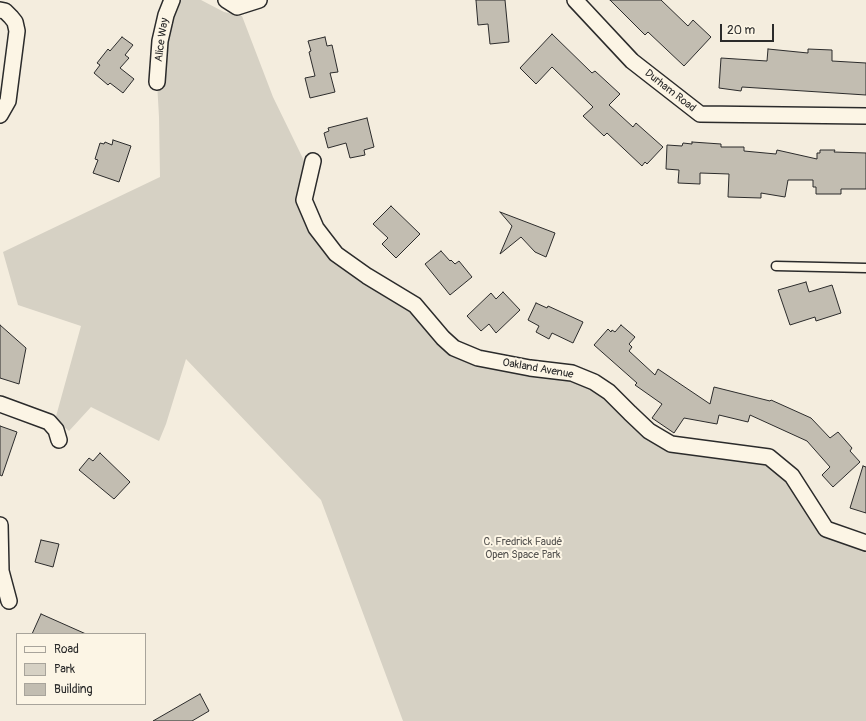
<!DOCTYPE html>
<meta charset="utf-8">
<style>
body{margin:0}
#map{position:relative;width:866px;height:721px;overflow:hidden;background:#f4edde;font-family:Pangolin,sans-serif}
canvas{display:block}
.legend{position:absolute;left:16px;top:633px;width:130px;height:72px;box-sizing:border-box;background:#fcf5e5;border:1px solid #a8a49b;margin:0;padding:5px 7px;list-style:none;font-size:12px;color:#2b2b2b}
.legend li{display:flex;align-items:center;gap:8px;height:20px}
.legend b{width:20px;border:1px solid #a8a49b}
.scale{position:absolute;left:720px;top:24px;width:54px;height:18px;box-sizing:border-box;border:2px solid #2b2b2b;border-top:0;padding-left:5px;font-size:12px;line-height:14px;white-space:nowrap;color:#2b2b2b;-webkit-text-stroke:3px #fcf5e5;paint-order:stroke}
</style>
<div id="map">
<canvas width="866" height="721"></canvas>
<ul class="legend">
<li><b style="height:5px;background:#fcf5e5"></b>Road</li>
<li><b style="height:11px;background:#d6d1c4"></b>Park</li>
<li><b style="height:11px;background:#c2bdb1"></b>Building</li>
</ul>
<div class="scale">20 m</div>
</div>
<script>
const c = document.querySelector('canvas').getContext('2d');
c.lineJoin = 'round';
function paint(path, color) {
  c.fillStyle = color;
  c.fill(path, 'evenodd');
}
function shape(rows) {
  const path = new Path2D();
  for (const r of rows) {
    path.moveTo(r[0], r[1]);
    for (let i = 2; i < r.length; i += 2) path.lineTo(r[i], r[i + 1]);
  }
  return path;
}
function stroke(path, color, width, dash) {
  c.strokeStyle = color;
  c.lineWidth = width;
  c.lineCap = dash ? 'butt' : 'round';
  c.setLineDash(dash || []);
  c.stroke(path);
}
function drawText(font, color, halo, rows, align = 'center') {
  c.font = font + ' Pangolin,sans-serif';
  c.lineWidth = 4;
  c.setLineDash([]);
  c.textBaseline = 'middle';
  c.strokeStyle = halo;
  c.fillStyle = color;
  for (const [text, x, y, turn = 0] of rows) {
    c.save();
    c.translate(x, y);
    c.rotate((+turn || 0) * Math.PI / 180);
    c.textAlign = isNaN(turn) ? turn : align;
    if (halo) c.strokeText(text, 0, 0);
    c.fillText(text, 0, 0);
    c.restore();
  }
}
paint(shape([
 [178,0,201,0,224,12,242,16,273,97,310,173,306,204,316,228,400,297,454,348,572,373,671,444,769,457,826,529,866,543,866,721,403,721,321,500,186,359,166,424,159,441,91,407,69,431,55,420,81,326,18,305,3,252,160,177,159,117,157,82,160,41]
]), '#d6d1c4');
const building = shape([
 [476,0,505,0,509,42,490,44,488,24,478,25,476,0],
 [610,0,661,0,688,26,693,20,711,37,684,66,648,32,645,35,610,0],
 [552,34,592,73,595,71,620,94,609,105,633,127,636,123,663,147,647,164,645,162,642,166,607,133,604,136,583,116,593,107,552,67,536,84,520,68,552,34],
 [122,37,133,45,125,55,129,58,120,68,134,79,123,93,110,83,108,85,94,73,100,65,97,63,108,49,110,51,122,37],
 [325,37,327,46,332,45,338,72,330,73,335,92,310,98,305,78,315,76,309,52,311,51,308,41,325,37],
 [768,49,808,53,808,49,832,50,832,61,866,63,866,95,742,87,741,91,719,88,721,58,767,61,768,49],
 [367,118,374,147,364,150,365,155,350,158,346,143,328,148,324,133,329,131,328,128,367,118],
 [113,140,131,146,119,182,93,173,98,160,95,159,100,143,104,144,105,142,112,145,113,140],
 [692,142,721,144,721,147,744,147,744,151,776,154,777,150,817,159,817,153,820,153,820,150,835,150,834,152,866,153,866,189,841,189,841,194,816,194,816,187,813,187,813,180,788,180,785,197,761,193,761,198,728,197,729,174,700,173,700,184,678,183,679,170,666,169,667,145,682,146,683,143,692,144,692,142],
 [391,206,420,234,396,258,382,244,388,238,373,224,391,206],
 [500,212,555,233,546,257,535,252,521,237,500,254,512,226,500,212],
 [441,251,450,261,451,260,455,264,459,261,472,277,450,295,425,264,441,251],
 [806,282,809,292,832,285,841,313,816,321,815,317,790,325,778,290,806,282],
 [503,292,520,310,496,333,489,324,481,331,467,316,491,293,496,299,503,292],
 [536,303,547,308,548,306,583,322,573,343,552,333,549,339,536,332,539,326,528,320,536,303],
 [0,325,26,348,19,384,0,378,0,325],
 [621,325,635,337,629,344,632,347,629,351,655,375,658,369,710,404,714,387,770,401,771,400,811,418,830,438,838,432,852,448,850,451,860,462,833,487,822,475,830,467,807,441,750,415,748,422,719,415,717,424,684,418,674,433,652,418,662,404,635,385,637,383,594,345,608,329,611,332,612,330,615,332,621,325],
 [0,426,17,432,2,476,0,475,0,426],
 [100,453,130,482,114,499,79,470,89,458,93,461,100,453],
 [863,466,866,467,866,513,850,508,863,466],
 [41,540,59,544,53,567,35,562,41,540],
 [41,614,86,634,32,634,41,614],
 [200,694,209,711,192,721,153,721,200,694]
]);
paint(building, '#c2bdb1');
stroke(building, '#2b2b2b', 1);
const lane = shape([
 [776,266,866,268]
]);
const street = shape([
 [226,0,237,7,259,0],
 [575,0,632,61,700,114,866,116],
 [0,10,5,11,11,17,15,22,17,31,8,101,0,115],
 [157,82,160,41,166,15,172,0],
 [313,161,304,200,316,228,336,254,367,276,415,305,443,338,454,348,478,358,530,368,572,373,594,382,609,392,630,413,649,431,671,444,769,457,792,476,826,529,866,543],
 [0,404,49,422,56,430,59,440],
 [0,525,1,571,9,601]
]);
stroke(lane, '#2b2b2b', 11);
stroke(street, '#2b2b2b', 18);
stroke(lane, '#fcf5e5', 8);
stroke(street, '#fcf5e5', 15);
drawText('11px', '#2b2b2b', '#fcf5e5', [
 ["Alice Way",162,40,-82],
 ["Durham Road",670,91,38],
 ["Oakland Avenue",538,369,10]
]);
drawText('11px', '#565451', '#fcf5e5', [
 ["C. Fredrick Faudé",523,542],
 ["Open Space Park",523,555]
]);
</script>
